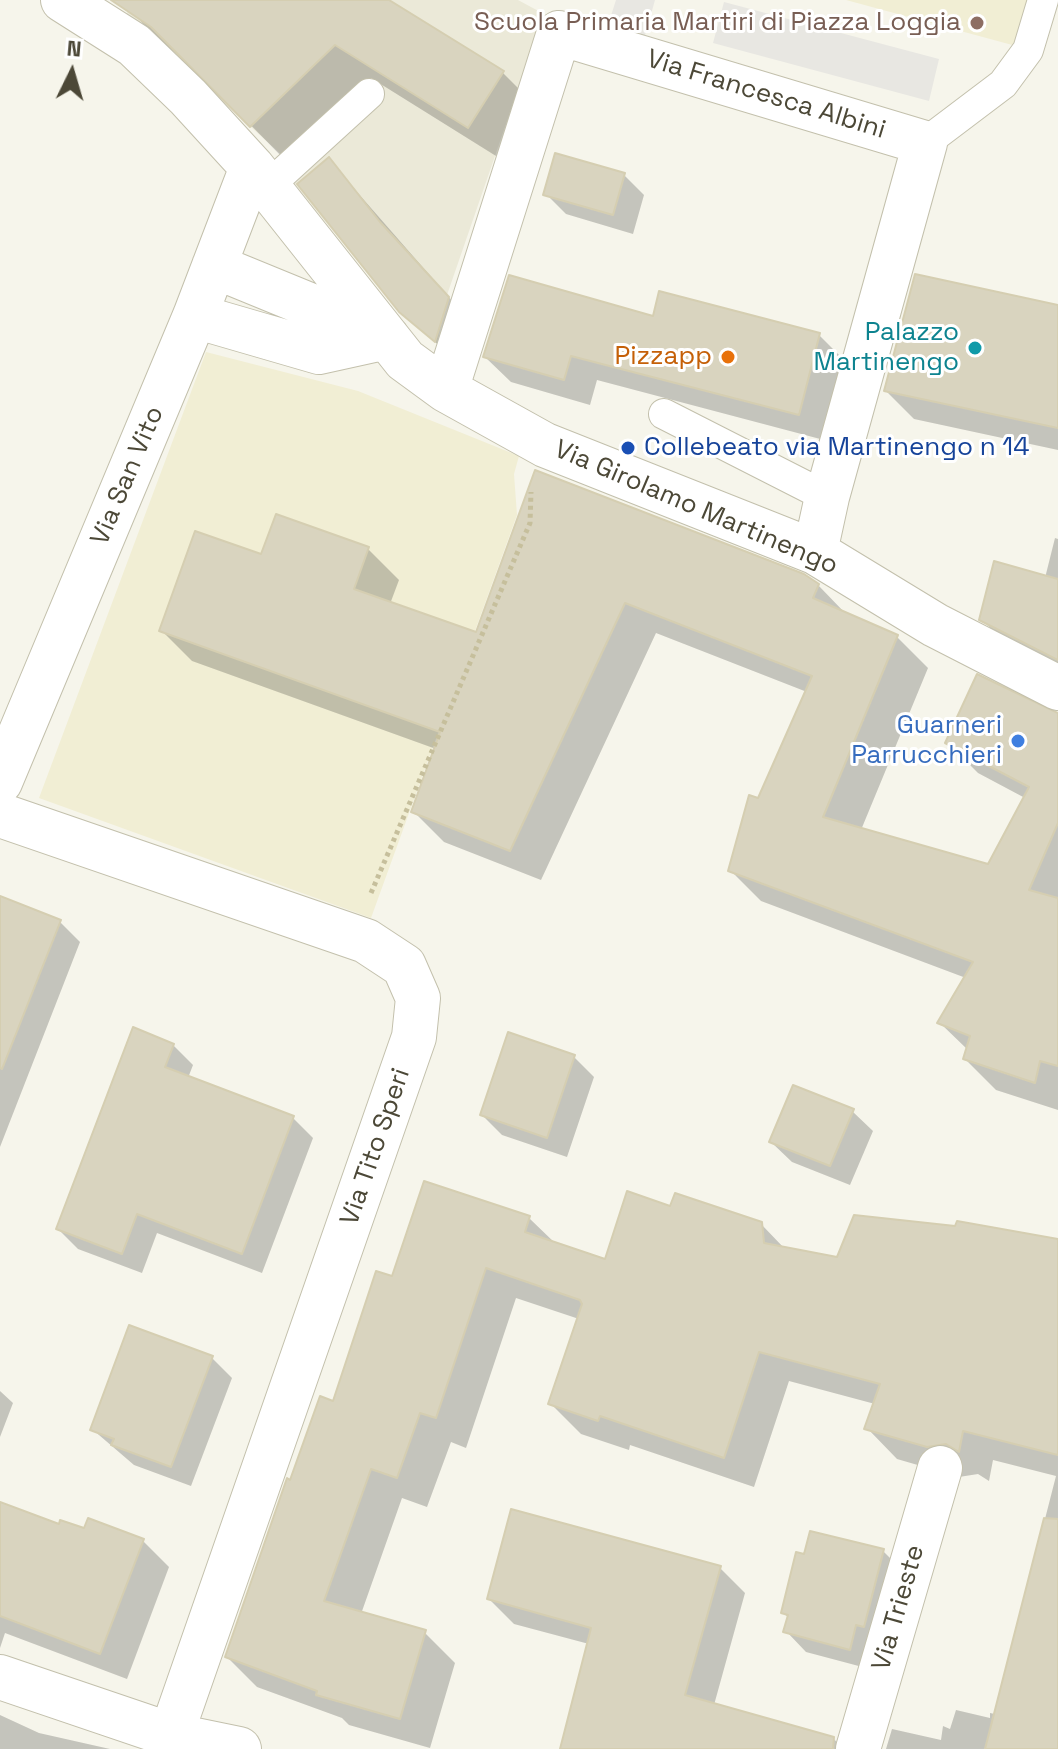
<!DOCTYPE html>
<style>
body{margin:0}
#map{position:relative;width:1058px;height:1749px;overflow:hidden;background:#f6f5eb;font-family:"Space Grotesk",sans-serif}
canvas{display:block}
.north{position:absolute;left:32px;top:32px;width:80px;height:80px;-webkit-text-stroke:6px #fff;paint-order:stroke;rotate:5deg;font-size:22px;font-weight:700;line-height:32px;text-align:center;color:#4c4837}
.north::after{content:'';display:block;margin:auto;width:28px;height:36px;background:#4c4837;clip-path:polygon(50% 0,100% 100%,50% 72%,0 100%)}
</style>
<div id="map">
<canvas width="1058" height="1749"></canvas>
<div class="north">N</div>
</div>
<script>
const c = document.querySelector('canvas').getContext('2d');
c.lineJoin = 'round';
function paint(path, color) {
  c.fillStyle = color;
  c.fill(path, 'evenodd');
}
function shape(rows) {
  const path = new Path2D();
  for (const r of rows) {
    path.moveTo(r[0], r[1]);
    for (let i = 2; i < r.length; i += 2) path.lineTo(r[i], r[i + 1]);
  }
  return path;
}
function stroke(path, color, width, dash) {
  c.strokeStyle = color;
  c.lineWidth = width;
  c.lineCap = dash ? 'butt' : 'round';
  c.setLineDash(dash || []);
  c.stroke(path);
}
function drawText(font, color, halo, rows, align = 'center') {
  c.font = font + ' "Space Grotesk",sans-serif';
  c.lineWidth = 6;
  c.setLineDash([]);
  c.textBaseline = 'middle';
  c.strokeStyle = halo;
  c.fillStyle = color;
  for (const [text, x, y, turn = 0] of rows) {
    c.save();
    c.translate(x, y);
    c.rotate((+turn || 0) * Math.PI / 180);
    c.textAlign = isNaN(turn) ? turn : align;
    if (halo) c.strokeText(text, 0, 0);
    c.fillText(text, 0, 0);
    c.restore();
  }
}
paint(shape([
 [137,0,518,0,544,14,447,295,437,344,399,312,293,182,293,165,126,14]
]), '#ebe9d8');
paint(shape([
 [846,0,1030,0,1016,46],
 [206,352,358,391,519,456,514,474,517,515,371,918,39,798]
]), '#f1eed4');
paint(shape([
 [616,0,655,0,644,39,607,28],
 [724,2,939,59,929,101,713,43]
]), '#e8e7e2');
paint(shape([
 [139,0,385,0,502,72,537,107,504,161,371,78,286,161,187,60,165,46,131,11],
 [329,160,468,319,455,360,400,310],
 [624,175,644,195,633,234,566,214,546,194],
 [1058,307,1058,450,914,419,886,391],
 [819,335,845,361,824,440,597,380,590,405,511,382,485,357],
 [537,472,818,585,847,615,897,637,928,668,861,830,989,867,1025,798,978,773,947,742,1058,715,1058,1110,996,1090,965,1059,968,1050,940,1023,966,978,761,901,730,870,807,692,656,633,541,880,444,842,413,811,436,749,192,661,161,630,262,557,368,549,399,580,390,604,477,635],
 [1055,538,1058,539,1058,673,1013,650,981,619,1045,578],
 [60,922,80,942,0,1147,0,926],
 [173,1045,193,1065,188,1078,293,1118,313,1138,262,1273,157,1233,142,1273,78,1249,58,1229],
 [574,1057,594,1077,567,1157,502,1135,482,1115],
 [852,1111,873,1131,850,1185,792,1162,771,1142],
 [671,1208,761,1224,785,1249,839,1259,1058,1241,1058,1749,886,1749,892,1729,941,1740,943,1726,950,1729,956,1710,990,1718,990,1713,995,1714,1056,1476,993,1460,989,1481,978,1474,959,1477,897,1459,867,1428,875,1404,789,1381,754,1487,630,1445,629,1450,581,1434,550,1403,579,1319,516,1298,466,1448,451,1442,427,1507,402,1498,361,1614,424,1632,455,1663,430,1748,349,1725,342,1718,257,1687,227,1657,291,1482,334,1404,394,1279,529,1218,556,1244,606,1262],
 [211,1357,232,1378,191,1486,134,1465,92,1429],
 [0,1391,13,1403,0,1437],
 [0,1504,60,1526,142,1540,169,1567,127,1679,5,1633,0,1648],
 [883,1551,903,1571,870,1669,806,1652,786,1631,789,1618,783,1613,805,1557],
 [720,1568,745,1593,714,1705,833,1738,843,1749,562,1749,589,1644,514,1624,489,1599],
 [0,1715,39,1733,110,1749,0,1749]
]), '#0003');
const building = shape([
 [111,0,389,0,504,71,468,128,335,45,250,127,151,27,111,0],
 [555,153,625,173,613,215,543,195,555,153],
 [329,157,380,222,449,297,435,342,399,312,297,184,329,157],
 [915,274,1058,305,1058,428,884,391,915,274],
 [509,275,653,316,659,291,820,333,799,415,571,356,564,380,483,357,509,275],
 [535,470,804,574,819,584,813,598,898,635,823,817,988,864,1029,787,945,743,977,674,1058,713,1058,823,1029,890,1058,898,1058,1066,1040,1061,1035,1083,963,1059,970,1036,937,1023,973,962,728,871,749,795,758,798,812,676,625,603,510,851,411,812,440,732,159,631,195,531,261,554,276,514,369,547,354,589,476,632,535,470],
 [994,561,1058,579,1058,660,979,620,994,561],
 [0,896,61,920,2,1069,0,1068,0,896],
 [133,1027,174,1044,165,1067,294,1116,242,1254,137,1214,122,1254,56,1229,133,1027],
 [508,1032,575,1055,547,1138,480,1115,508,1032],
 [793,1085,854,1109,830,1166,769,1142,793,1085],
 [424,1181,530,1216,525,1232,605,1259,627,1191,670,1206,675,1193,762,1222,764,1243,837,1257,854,1215,955,1226,957,1221,1058,1239,1058,1455,963,1431,959,1452,946,1444,927,1447,864,1429,880,1384,759,1352,724,1458,600,1416,598,1421,548,1404,582,1304,580,1300,486,1268,436,1418,420,1413,397,1478,371,1469,324,1601,426,1630,400,1719,316,1695,317,1691,225,1657,287,1478,290,1480,320,1396,333,1401,376,1271,392,1276,424,1181],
 [129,1325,213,1356,171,1467,111,1445,114,1439,90,1430,129,1325],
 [0,1502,59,1524,60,1520,84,1528,88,1518,144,1539,100,1654,0,1616,0,1502],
 [511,1509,721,1566,685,1695,834,1737,833,1749,560,1749,591,1628,487,1599,511,1509],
 [1044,1518,1058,1519,1058,1749,985,1749,1044,1518],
 [810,1531,884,1549,864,1627,856,1625,850,1650,783,1632,788,1615,781,1613,796,1552,804,1554,810,1531]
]);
paint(building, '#d9d4bf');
stroke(building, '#d5ceb1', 2);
const lane = shape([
 [925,143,1003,84,1028,50,1043,0],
 [267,187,369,94],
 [664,414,827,497]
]);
const street = shape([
 [63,0,134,45,188,97,252,167,405,360,446,390,545,445,815,552,935,625,1058,688],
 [214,266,385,336],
 [195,316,319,352,387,337],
 [446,390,559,33,925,143,827,497,815,552],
 [0,782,195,316,252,167],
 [0,815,366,941,404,966,418,998,414,1037,171,1735],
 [0,1677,171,1735,239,1749],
 [858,1749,940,1468]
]);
stroke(lane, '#c3c0ac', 32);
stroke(street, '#c3c0ac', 46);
stroke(shape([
 [371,893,530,523,531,492]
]), '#c6bf9c', 5, [4, 4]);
stroke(lane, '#fff', 30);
stroke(street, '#fff', 44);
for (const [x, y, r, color] of [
 [977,23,8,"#8d6e63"],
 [975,348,8,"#0f9aa8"],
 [728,357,8,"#e8710a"],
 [628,448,8,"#1a4fb4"],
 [1018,741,8,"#3f7fe0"]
]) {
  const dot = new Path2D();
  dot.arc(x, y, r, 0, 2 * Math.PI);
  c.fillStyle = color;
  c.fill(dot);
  stroke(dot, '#fff', 3);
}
drawText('26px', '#785e54', '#fff', [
 ["Scuola Primaria Martiri di Piazza Loggia",961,23]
], 'right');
drawText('26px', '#4c4837', '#fff', [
 ["Via Francesca Albini",766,95,17],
 ["Via San Vito",128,476,-67],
 ["Via Girolamo Martinengo",696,508,23],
 ["Via Tito Speri",376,1147,-71],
 ["Via Trieste",899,1608,-74]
]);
drawText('26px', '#0d838f', '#fff', [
 ["Palazzo",959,333],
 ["Martinengo",959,363]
], 'right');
drawText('26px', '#c56008', '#fff', [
 ["Pizzapp",712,357]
], 'right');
drawText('26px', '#164399', '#fff', [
 ["Collebeato via Martinengo n 14",644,448]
], 'left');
drawText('26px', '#366cbe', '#fff', [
 ["Guarneri",1002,726],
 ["Parrucchieri",1002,756]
], 'right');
</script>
